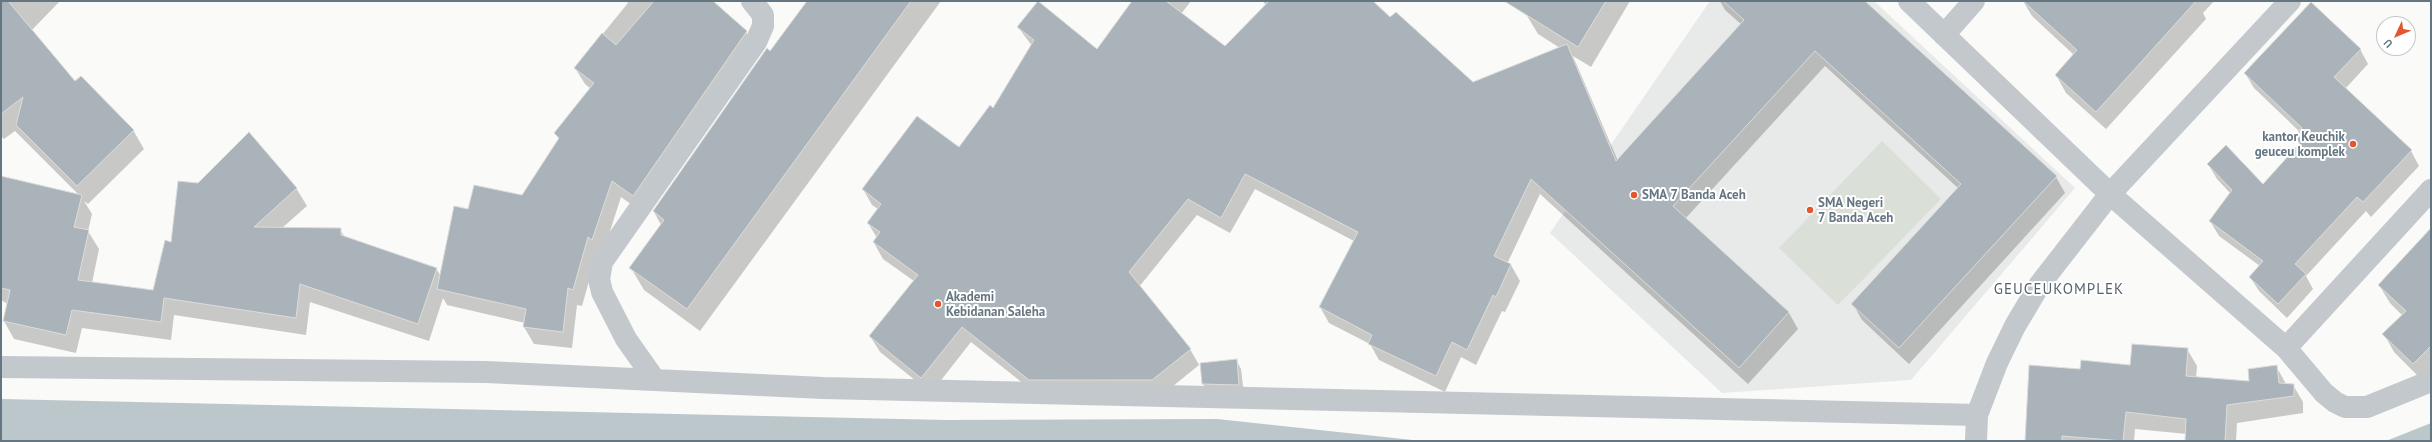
<!DOCTYPE html>
<style>
body{margin:0}
#map{position:relative;width:2432px;height:442px;overflow:hidden;background:#fafaf8;font-family:"PT Sans",sans-serif}
canvas{display:block}
.frame{position:absolute;inset:0;border:2px solid #657683;pointer-events:none}
.north{position:absolute;left:2376px;top:16px;width:40px;height:40px;box-sizing:border-box;background:#fff;border:1px solid #c1c8cd;border-radius:50%;rotate:226deg;font-size:11px;font-weight:700;line-height:16px;text-align:center;color:#657683}
.north::after{content:'';display:block;margin:auto;width:14px;height:18px;background:#e4572e;clip-path:polygon(50% 0,100% 100%,50% 72%,0 100%)}
</style>
<div id="map">
<canvas width="2432" height="442"></canvas>
<div class="frame"></div>
<div class="north">U</div>
</div>
<script>
const c = document.querySelector('canvas').getContext('2d');
c.lineJoin = 'round';
function paint(path, color) {
  c.fillStyle = color;
  c.fill(path, 'evenodd');
}
function shape(rows) {
  const path = new Path2D();
  for (const r of rows) {
    path.moveTo(r[0], r[1]);
    for (let i = 2; i < r.length; i += 2) path.lineTo(r[i], r[i + 1]);
  }
  return path;
}
function stroke(path, color, width, dash) {
  c.strokeStyle = color;
  c.lineWidth = width;
  c.lineCap = dash ? 'butt' : 'round';
  c.setLineDash(dash || []);
  c.stroke(path);
}
function drawText(font, color, halo, rows, align = 'center') {
  c.font = font + ' "PT Sans",sans-serif';
  c.lineWidth = 4;
  c.setLineDash([]);
  c.textBaseline = 'middle';
  c.strokeStyle = halo;
  c.fillStyle = color;
  for (const [text, x, y, turn = 0] of rows) {
    c.save();
    c.translate(x, y);
    c.rotate((+turn || 0) * Math.PI / 180);
    c.textAlign = isNaN(turn) ? turn : align;
    if (halo) c.strokeText(text, 0, 0);
    c.fillText(text, 0, 0);
    c.restore();
  }
}
paint(shape([
 [1710,1,1874,1,2075,188,1911,380,1722,393,1550,233]
]), '#e8e9e9');
paint(shape([
 [1882,141,1941,199,1838,305,1779,248]
]), '#dadfd7');
paint(shape([
 [1,399,945,420,1217,419,1422,441,1,441],
 [2431,423,2431,441,2386,441]
]), '#bbc7cb');
paint(shape([
 [1,1,60,1,31,31,75,83,133,130,144,149,88,204,84,201,92,214,88,231,99,249,92,283,154,291,198,184,296,188,307,206,282,228,340,229,345,238,436,268,440,275,469,211,522,196,559,140,555,133,591,89,585,84,575,68,628,3,626,1,713,1,746,32,756,49,643,213,621,197,602,256,597,253,582,306,577,305,572,348,534,344,524,327,525,323,447,305,443,298,429,341,310,302,306,335,174,315,171,340,82,328,76,353,14,339,4,321,8,304,1,300,1,184,80,196,15,131,4,139,1,136],
 [808,1,941,1,700,331,644,290,631,268,661,225,654,212],
 [1134,1,1168,1,1164,6,1166,7,1170,1,1191,1,1181,14,1225,47,1266,6,1263,1,1371,1,1390,19,1473,83,1560,48,1538,34,1526,14,1534,1,1630,1,1591,67,1573,56,1618,161,1742,25,1725,10,1720,1,1848,1,2056,177,2065,193,1909,364,1862,320,1853,304,1958,188,1825,66,1685,219,1789,313,1798,329,1748,384,1540,194,1507,264,1511,265,1520,281,1505,312,1502,311,1476,365,1461,357,1445,392,1379,360,1370,344,1329,323,1320,307,1354,241,1255,189,1230,233,1197,215,1139,287,1190,349,1199,365,1162,395,1039,396,971,342,931,393,880,352,870,336,914,281,883,259,874,243,877,238,868,223,878,209,872,205,863,189,959,149,994,109,1032,46,1018,27,1097,50],
 [2023,1,2214,1,2203,13,2206,19,2106,129,2066,93,2056,75,2074,55,2032,16],
 [2360,49,2368,64,2345,89,2411,151,2419,166,2371,217,2366,211,2306,276,2313,289,2287,318,2259,291,2250,277,2260,266,2219,236,2210,221,2230,193,2217,179,2208,164,2263,186,2300,145,2295,137,2300,132,2254,88,2245,73],
 [2431,228,2431,375,2424,382,2394,352,2384,334,2403,316,2390,303,2379,285],
 [2187,349,2197,366,2196,378,2250,382,2276,366,2286,384,2293,385,2303,402,2303,413,2237,423,2236,441,2186,441,2187,434,2135,429,2134,441,2026,441,2081,370,2131,366],
 [1236,360,1241,369,1244,394,1208,393,1203,384,1201,364]
]), '#0003');
const building = shape([
 [1,1,8,1,75,81,81,76,134,130,77,186,16,125,23,97,1,114,1,1],
 [654,1,713,1,747,31,633,196,612,181,592,240,588,237,573,290,568,288,563,332,523,327,526,309,437,289,454,206,468,209,474,185,522,195,559,138,554,133,594,83,574,68,602,33,616,45,654,1],
 [807,1,911,1,687,309,629,268,664,220,653,211,767,48,770,51,807,1],
 [1038,1,1097,49,1132,1,1166,1,1225,46,1269,1,1373,1,1390,17,1396,12,1473,82,1567,44,1616,161,1744,20,1723,1,1865,1,2057,176,1899,348,1851,304,1961,184,1815,51,1673,206,1789,312,1739,368,1531,179,1494,256,1511,264,1496,297,1493,295,1467,350,1452,342,1436,376,1368,344,1372,335,1319,307,1358,232,1245,174,1221,218,1188,199,1129,272,1191,349,1152,380,1029,380,962,327,921,378,869,336,918,275,873,242,880,232,867,223,881,204,862,189,917,116,959,147,990,105,993,108,1034,40,1017,27,1038,1],
 [1504,1,1606,1,1578,47,1504,1],
 [2023,1,2196,1,2096,112,2055,75,2077,50,2023,1],
 [2311,2,2361,49,2334,77,2412,150,2363,202,2357,197,2295,264,2306,274,2278,304,2249,277,2263,261,2209,221,2232,190,2207,164,2226,145,2263,184,2300,143,2294,137,2302,128,2244,73,2311,2],
 [249,132,297,188,254,227,341,228,341,235,437,268,418,324,300,284,296,318,164,298,161,322,72,310,66,335,3,321,10,290,1,288,1,176,82,195,74,227,89,230,78,280,153,290,165,240,171,242,178,181,198,183,249,132],
 [2431,228,2431,346,2413,364,2382,334,2406,311,2378,285,2431,228],
 [2132,344,2188,348,2186,376,2249,381,2248,369,2277,365,2279,383,2294,384,2294,396,2227,405,2225,441,2185,441,2186,419,2126,412,2123,441,2062,436,2062,441,2025,441,2029,365,2080,369,2081,360,2130,365,2132,344],
 [1237,359,1239,385,1202,384,1200,363,1237,359]
]);
paint(building, '#aab3b9');
stroke(building, '#dcdcda', 1);
stroke(shape([
 [1909,1,2110,194,2286,348,2324,393,2335,402,2345,407,2367,407,2431,381],
 [1944,35,1974,1],
 [2286,348,2431,190],
 [1,367,486,372,823,388,1977,415],
 [655,380,626,339,602,292,599,279,602,262,756,42,763,26,763,15,752,1],
 [1976,441,1977,415,1997,363,2015,326,2040,284,2110,194,2290,1]
]), '#c3c8cc', 22);
for (const [x, y, r, color] of [
 [2353,144,4,"#e4572e"],
 [1634,195,4,"#e4572e"],
 [1810,210,4,"#e4572e"],
 [938,304,4,"#e4572e"]
]) {
  const dot = new Path2D();
  dot.arc(x, y, r, 0, 2 * Math.PI);
  c.fillStyle = color;
  c.fill(dot);
  stroke(dot, '#fff', 1.5);
}
drawText('bold 13px', '#657683', '#fff', [
 ["kantor Keuchik",2345,137,"right"],
 ["geuceu komplek",2345,152,"right"],
 ["SMA 7 Banda Aceh",1642,195],
 ["SMA Negeri",1818,203],
 ["7 Banda Aceh",1818,218],
 ["Akademi",946,297],
 ["Kebidanan Saleha",946,312]
], 'left');
c.letterSpacing = '1px';
drawText('15px', '#57646e', '#fff', [
 ["GEUCEUKOMPLEK",2059,290]
]);
c.letterSpacing = '0px';
</script>
